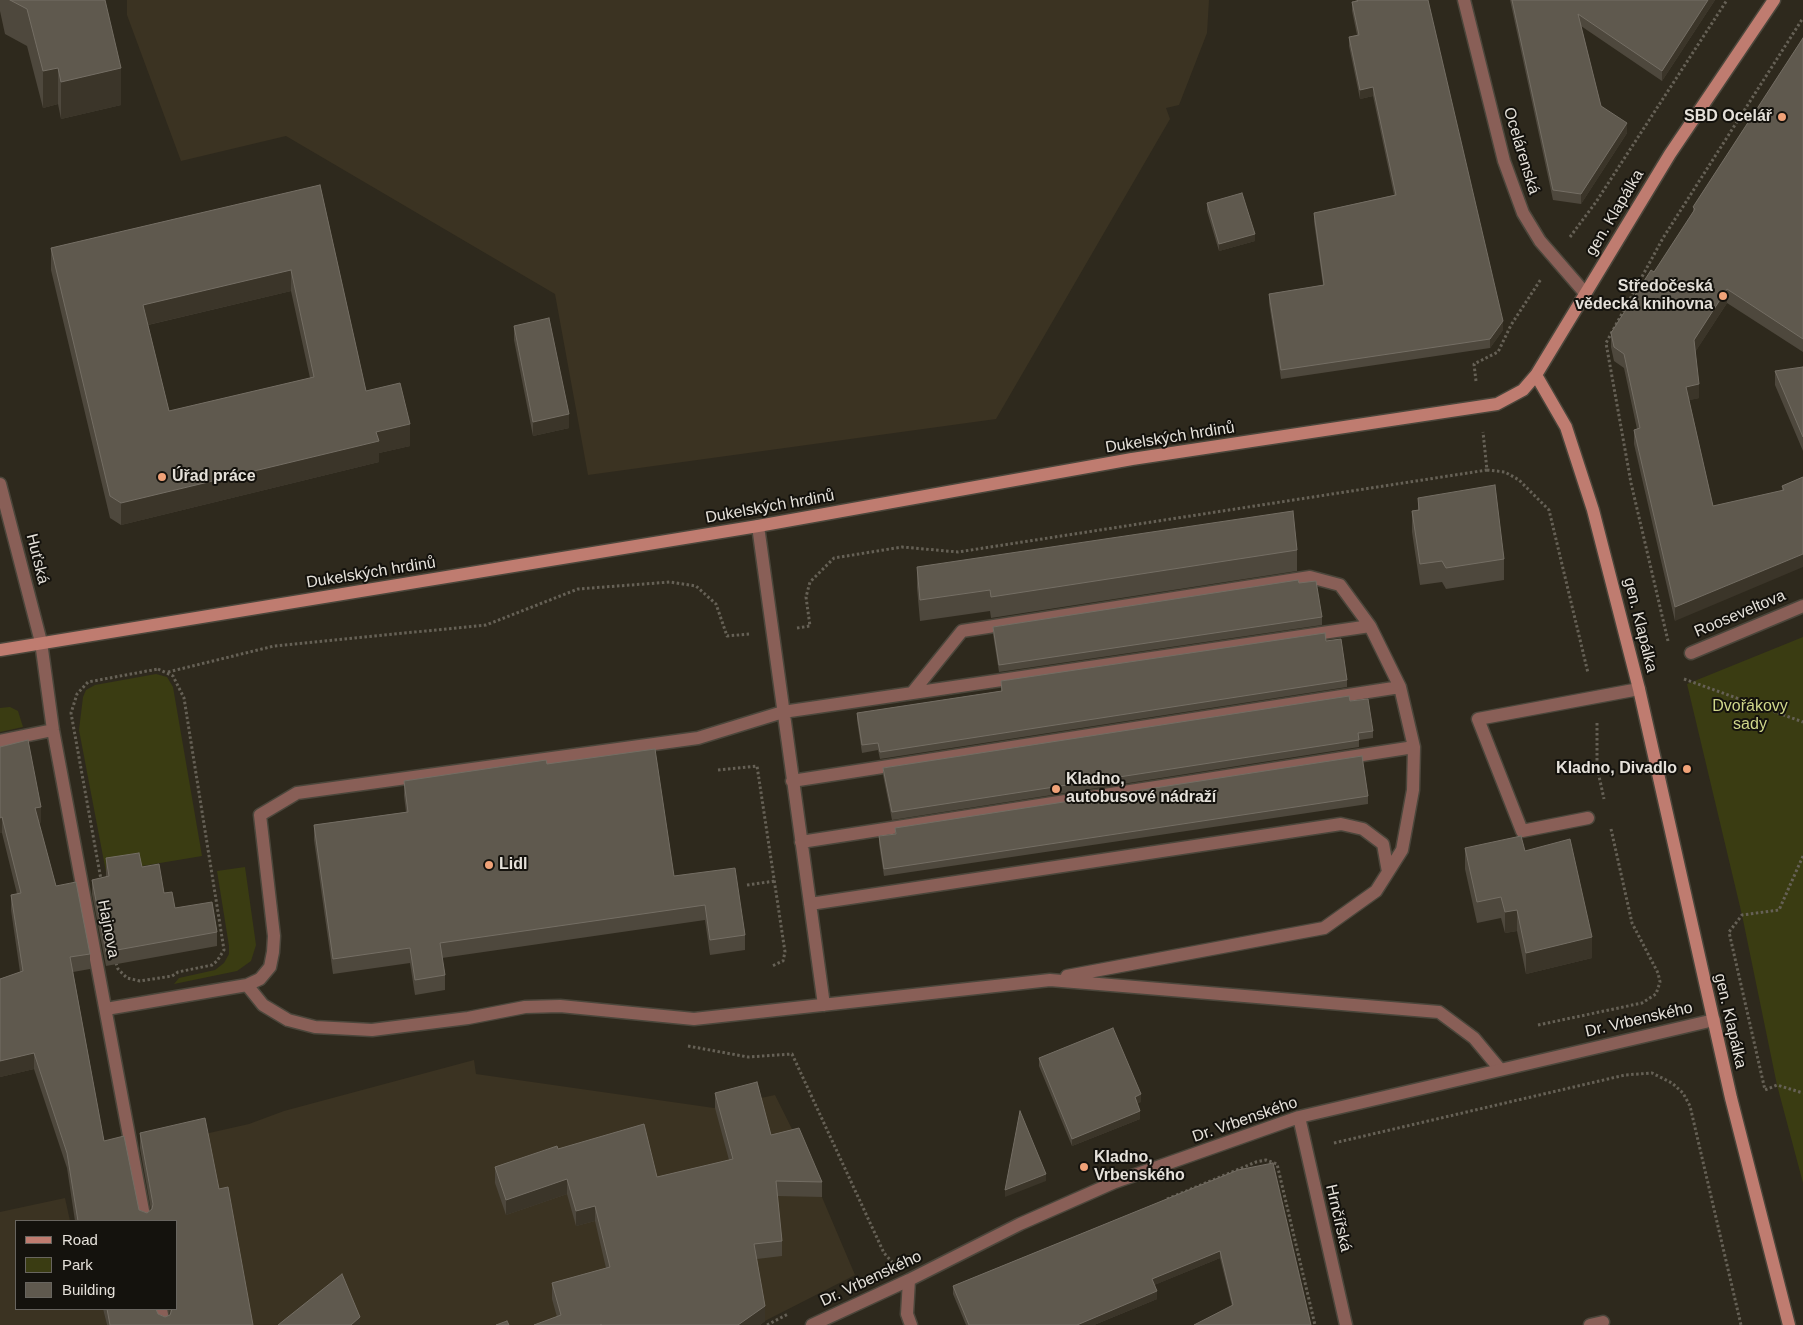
<!DOCTYPE html>
<meta charset="utf-8">
<style>
body{margin:0}
#map{position:relative;width:1803px;height:1325px;overflow:hidden;background:#2e291d;font-family:Helvetica,sans-serif}
canvas{display:block}
.legend{position:absolute;left:15px;top:1220px;width:162px;height:90px;box-sizing:border-box;background:#14120d;border:1px solid #68655f;margin:0;padding:6px 9px;list-style:none;font-size:15px;color:#e5e1da}
.legend li{display:flex;align-items:center;gap:10px;height:25px}
.legend b{width:25px;border:1px solid #68655f}
</style>
<div id="map">
<canvas width="1803" height="1325"></canvas>
<ul class="legend">
<li><b style="height:6px;background:#bf7c70"></b>Road</li>
<li><b style="height:14px;background:#3a3c12"></b>Park</li>
<li><b style="height:14px;background:#5f594e"></b>Building</li>
</ul>
</div>
<script>
const c = document.querySelector('canvas').getContext('2d');
c.lineJoin = 'round';
function paint(path, color) {
  c.fillStyle = color;
  c.fill(path, 'evenodd');
}
function shape(rows) {
  const path = new Path2D();
  for (const r of rows) {
    path.moveTo(r[0], r[1]);
    for (let i = 2; i < r.length; i += 2) path.lineTo(r[i], r[i + 1]);
  }
  return path;
}
function stroke(path, color, width, dash) {
  c.strokeStyle = color;
  c.lineWidth = width;
  c.lineCap = dash ? 'butt' : 'round';
  c.setLineDash(dash || []);
  c.stroke(path);
}
function drawText(font, color, halo, rows, align = 'center') {
  c.font = font + ' Helvetica,sans-serif';
  c.lineWidth = 4;
  c.setLineDash([]);
  c.textBaseline = 'middle';
  c.strokeStyle = halo;
  c.fillStyle = color;
  for (const [text, x, y, turn = 0] of rows) {
    c.save();
    c.translate(x, y);
    c.rotate((+turn || 0) * Math.PI / 180);
    c.textAlign = isNaN(turn) ? turn : align;
    if (halo) c.strokeText(text, 0, 0);
    c.fillText(text, 0, 0);
    c.restore();
  }
}
paint(shape([
 [127,0,1209,0,1207,33,1179,105,1166,108,1170,119,996,419,588,475,555,294,286,136,181,161,127,15],
 [474,1060,476,1074,714,1108,775,1095,799,1143,855,1275,763,1322,748,1325,188,1325,176,1221,156,1145,249,1124,284,1111],
 [65,1198,70,1221,16,1221,16,1309,103,1309,107,1325,0,1325,0,1212]
]), '#3b3322');
paint(shape([
 [1803,637,1803,1183,1777,1085,1742,915,1687,684],
 [156,674,167,677,173,687,202,856,106,872,79,730,83,697,86,690,95,685],
 [10,707,18,711,23,727,0,732,0,708],
 [245,867,256,945,251,961,237,971,174,984,179,978,215,970,224,963,229,954,229,946,217,871]
]), '#3a3c12');
const lane = shape([
 [758,526,824,1005],
 [912,693,962,631,1310,577,1340,585,1370,626,1400,687,1414,747,1413,790,1402,850,1376,891,1324,928,1067,976],
 [792,781,1400,687],
 [1588,818,1522,831,1478,719,1639,689],
 [801,842,1414,747],
 [810,904,1341,824,1363,829,1383,844,1388,872],
 [247,985,260,979,270,967,273,952,274,936,260,815,297,793,698,738,783,712,1370,626],
 [106,1009,247,985,263,1005,288,1020,315,1027,372,1030,468,1018,525,1007,560,1006,694,1019,1050,980,1439,1012,1474,1038,1499,1068],
 [1590,1325,1603,1322]
]);
const street = shape([
 [1464,0,1504,161,1523,213,1540,241,1585,293],
 [0,484,41,642,53,730,145,1221],
 [1691,653,1803,606],
 [0,741,53,730],
 [1299,1117,1346,1325],
 [909,1280,907,1314,911,1325],
 [161,1309,164,1325],
 [812,1325,909,1280,1020,1224,1115,1182,1299,1117,1714,1020]
]);
const secondary = shape([
 [1536,375,1566,427,1593,510,1639,689,1731,1098,1789,1325],
 [0,650,758,526,1132,459,1497,404,1523,390,1536,375,1670,154,1774,0]
]);
stroke(lane, '#4b463b', 15);
stroke(street, '#4b463b', 15);
stroke(secondary, '#4b463b', 15);
stroke(shape([
 [1570,237,1596,202,1727,0],
 [1476,381,1474,364,1498,352,1511,325,1541,279],
 [1487,470,1505,472,1519,480,1549,510,1588,673],
 [797,628,810,626,806,597,810,582,834,558,902,547,958,552,1487,470,1483,432],
 [1668,641,1631,483,1606,343,1663,238,1803,18],
 [158,669,173,676,184,698,224,950,217,961,212,965,178,972,172,976,140,981,127,978,118,969,116,963,71,713,77,694,88,682,158,669],
 [168,672,274,646,486,625,578,589,670,582,696,586,716,604,727,636,749,634],
 [1684,679,1803,722],
 [1597,723,1597,767,1604,799],
 [718,770,757,766,785,952,783,961,772,966],
 [1803,856,1779,910,1742,915,1729,932,1765,1090,1777,1085,1803,1093],
 [747,885,775,881],
 [1538,1025,1642,1003,1656,994,1660,982,1658,973,1632,923,1611,829],
 [688,1046,748,1057,792,1054,884,1253,892,1262],
 [1334,1143,1625,1075,1652,1073,1672,1083,1683,1093,1690,1106,1741,1325],
 [1167,1199,1256,1162,1266,1160,1277,1164,1315,1325],
 [767,1325,788,1314]
]), '#666156', 3, [2.5, 2.5]);
stroke(lane, '#895f57', 12);
stroke(street, '#895f57', 12);
stroke(secondary, '#bf7c70', 12);
paint(shape([
 [0,0,105,0,121,105,61,119,58,104,43,108,27,46,5,34,0,11],
 [1355,0,1428,0,1503,330,1490,348,1281,379,1269,303,1269,294,1323,285,1314,222,1314,213,1394,195,1373,96,1360,99,1349,46,1349,37,1357,35,1352,11,1352,2,1356,1],
 [1510,0,1715,0,1662,81,1581,26,1601,106,1627,133,1581,204,1553,200],
 [1803,38,1803,352,1727,303,1695,352,1699,398,1689,400,1713,506,1782,491,1782,486,1803,477,1675,621,1634,444,1634,430,1637,429,1624,368,1614,361,1611,347,1611,333,1654,272,1693,213,1693,207],
 [320,185,366,391,410,446,379,453,379,462,121,525,110,518,51,270,51,248],
 [291,291,310,378,169,411,148,325],
 [1207,203,1255,241,1219,251,1207,211],
 [514,326,569,428,533,436,514,340],
 [1803,367,1803,451,1775,385,1775,371],
 [1418,498,1504,559,1504,580,1446,589,1442,582,1420,585,1412,532,1412,511,1418,510],
 [1297,550,1297,571,991,618,990,611,920,621,917,588,917,567],
 [1299,583,1322,617,1322,625,999,672,993,634,993,627],
 [1326,641,1347,680,1347,687,880,759,878,750,862,753,857,720,857,713,1001,691,1001,681],
 [1350,701,1373,731,1373,738,1359,740,1359,747,892,820,883,775,883,768],
 [0,747,41,822,39,823,56,886,90,954,90,969,73,972,104,1141,139,1210,147,1213,151,1210,140,1148,140,1133,219,1189,253,1325,107,1325,103,1309,156,1309,158,1314,165,1317,170,1315,169,1309,176,1309,176,1221,75,1221,67,1168,34,1069,0,1077,0,979,20,972,11,910,11,895,17,894,2,833],
 [547,764,674,876,745,935,745,950,710,955,705,920,442,958,445,975,445,990,415,995,410,963,333,974,314,840,314,825,406,812,404,796,404,781],
 [1368,796,1368,804,884,876,879,844,879,836,895,834,895,828],
 [1465,848,1525,851,1592,958,1526,974,1517,931,1505,933,1501,918,1477,923,1465,869],
 [106,858,142,867,164,893,175,908,217,932,217,946,106,966,92,894,92,880,106,877],
 [1039,1058,1141,1102,1137,1103,1140,1119,1072,1146,1039,1066],
 [715,1093,771,1135,822,1182,822,1197,777,1196,782,1241,782,1256,757,1259,765,1321,760,1325,534,1325,557,1317,552,1299,552,1283,606,1268,595,1221,576,1226,567,1194,506,1215,495,1183,495,1167,558,1149,657,1177,729,1160,715,1108],
 [1238,1170,1311,1325,1232,1306,1220,1258,1154,1285,1157,1299,1094,1325,966,1325,953,1294,953,1286]
]), '#4e483d');
paint(shape([
 [1708,0,1715,0,1662,81,1662,71],
 [58,68,58,104,43,108,43,71],
 [121,68,121,105,61,119,61,82],
 [1373,87,1373,96,1360,99,1360,90],
 [1627,123,1627,133,1581,204,1581,194],
 [1255,234,1255,241,1219,251,1219,244],
 [291,270,291,291,143,326,143,305],
 [1727,289,1727,303,1694,354,1694,340],
 [1503,321,1503,330,1490,348,1490,339],
 [1699,384,1699,398,1686,401,1686,387],
 [569,414,569,428,533,436,533,422],
 [410,424,410,446,379,453,379,462,121,525,121,503,376,432],
 [1803,554,1803,567,1675,621,1675,607],
 [41,807,41,822,35,824,35,808],
 [2,817,2,833,0,833,0,818],
 [1517,910,1517,931,1505,933,1505,912],
 [1592,937,1592,958,1526,974,1526,953],
 [34,1053,34,1069,0,1077,0,1061],
 [1141,1094,1141,1102,1135,1104,1135,1097],
 [1140,1111,1140,1119,1072,1146,1072,1139],
 [1046,1174,1046,1181,1005,1197,1005,1190],
 [567,1179,567,1194,506,1215,506,1200],
 [595,1206,595,1221,576,1226,576,1211],
 [1220,1251,1220,1258,1152,1286,1152,1279],
 [1157,1291,1157,1299,1094,1325,1077,1325],
 [765,1306,765,1321,760,1325,738,1325],
 [360,1317,360,1325,351,1325]
]), '#3b3529');
const building = shape([
 [10,0,105,0,121,68,61,82,58,68,43,71,27,9,10,0],
 [1357,0,1428,0,1503,321,1490,339,1281,370,1269,294,1324,285,1314,213,1396,195,1373,87,1360,90,1349,37,1359,35,1352,2,1358,1,1357,0],
 [1512,0,1708,0,1662,71,1578,14,1601,106,1627,123,1581,194,1553,190,1512,0],
 [1803,38,1803,339,1727,289,1694,340,1699,384,1686,387,1713,506,1784,490,1782,486,1803,477,1803,554,1675,607,1634,430,1640,428,1624,354,1614,347,1611,333,1651,270,1654,272,1695,209,1693,207,1803,38],
 [320,185,366,391,400,383,410,424,376,432,379,441,121,503,110,496,51,248,320,185],
 [291,270,314,377,169,411,143,305,291,270],
 [1242,193,1255,234,1219,244,1207,203,1242,193],
 [549,318,569,414,533,422,514,326,549,318],
 [1803,367,1803,437,1775,371,1803,367],
 [1495,485,1504,559,1446,568,1442,561,1420,564,1412,511,1419,510,1418,498,1495,485],
 [1293,511,1297,550,991,597,990,590,920,600,917,567,1293,511],
 [1298,580,1299,583,1316,581,1322,617,999,665,993,627,1298,580],
 [1325,633,1326,641,1341,639,1347,680,880,752,878,743,862,745,857,713,1002,691,1001,681,1325,633],
 [1349,696,1350,701,1368,699,1373,731,1358,733,1359,740,892,812,883,768,1349,696],
 [28,740,41,807,35,808,56,886,76,882,90,954,70,957,104,1141,124,1136,139,1210,147,1213,152,1209,153,1204,140,1133,205,1118,219,1189,228,1187,253,1325,110,1325,107,1309,156,1309,158,1314,165,1317,170,1315,172,1309,176,1309,176,1221,78,1221,67,1153,34,1053,0,1061,0,979,23,971,11,895,21,893,2,817,0,818,0,747,28,740],
 [655,749,674,876,735,868,745,935,710,940,705,905,440,943,445,975,415,980,410,948,333,959,314,825,408,812,404,781,546,760,547,764,655,749],
 [1362,756,1368,796,884,869,879,836,896,834,895,828,1362,756],
 [1521,836,1525,851,1570,839,1592,937,1526,953,1517,910,1505,912,1501,897,1477,902,1465,848,1521,836],
 [139,853,142,867,159,864,164,893,172,892,175,908,212,902,217,932,106,952,92,880,109,876,106,858,139,853],
 [1113,1028,1141,1094,1135,1097,1140,1111,1072,1139,1039,1058,1113,1028],
 [757,1082,771,1135,799,1128,822,1182,776,1181,782,1241,754,1244,765,1306,738,1325,602,1325,601,1324,600,1325,534,1325,561,1315,552,1283,610,1267,595,1206,576,1211,567,1179,506,1200,495,1167,557,1146,558,1149,644,1124,657,1177,733,1159,715,1093,757,1082],
 [1020,1111,1046,1174,1005,1190,1020,1111],
 [1273,1163,1311,1325,1194,1325,1233,1305,1220,1251,1152,1279,1157,1291,1077,1325,969,1325,953,1286,1238,1170,1273,1163],
 [342,1274,360,1317,351,1325,278,1325,342,1274],
 [507,1321,509,1325,496,1325,507,1321]
]);
paint(building, '#5f594e');
stroke(building, '#746e64', 1);
for (const [x, y, r, color] of [
 [1782,117,5,"#f0a278"],
 [1723,296,5,"#f0a278"],
 [162,477,5,"#f0a278"],
 [1687,769,5,"#f0a278"],
 [1056,789,5,"#f0a278"],
 [489,865,5,"#f0a278"],
 [1084,1167,5,"#f0a278"]
]) {
  const dot = new Path2D();
  dot.arc(x, y, r, 0, 2 * Math.PI);
  c.fillStyle = color;
  c.fill(dot);
  stroke(dot, '#14120d', 2);
}
drawText('bold 16px', '#e5e1da', '#14120d', [
 ["SBD Ocelář",1772,117,"right"],
 ["Středočeská",1713,287,"right"],
 ["vědecká knihovna",1713,305,"right"],
 ["Úřad práce",172,477],
 ["Kladno, Divadlo",1677,769,"right"],
 ["Kladno,",1066,780],
 ["autobusové nádraží",1066,798],
 ["Lidl",499,865],
 ["Kladno,",1094,1158],
 ["Vrbenského",1094,1176]
], 'left');
drawText('16px', '#e5e1da', '#14120d', [
 ["Ocelárenská",1521,151,73],
 ["gen. Klapálka",1615,213,-59],
 ["Dukelských hrdinů",1170,438,-9],
 ["Dukelských hrdinů",770,507,-10],
 ["Huťská",37,559,76],
 ["Dukelských hrdinů",371,573,-9],
 ["Rooseveltova",1740,614,-23],
 ["gen. Klapálka",1640,625,76],
 ["Hajnova",108,929,79],
 ["Dr. Vrbenského",1639,1020,-13],
 ["gen. Klapálka",1730,1021,77],
 ["Dr. Vrbenského",1245,1120,-19],
 ["Hrnčířská",1338,1218,77],
 ["Dr. Vrbenského",871,1279,-25]
]);
drawText('16px', '#cfd68a', '#14120d', [
 ["Dvořákovy",1750,707],
 ["sady",1750,725]
]);
</script>
